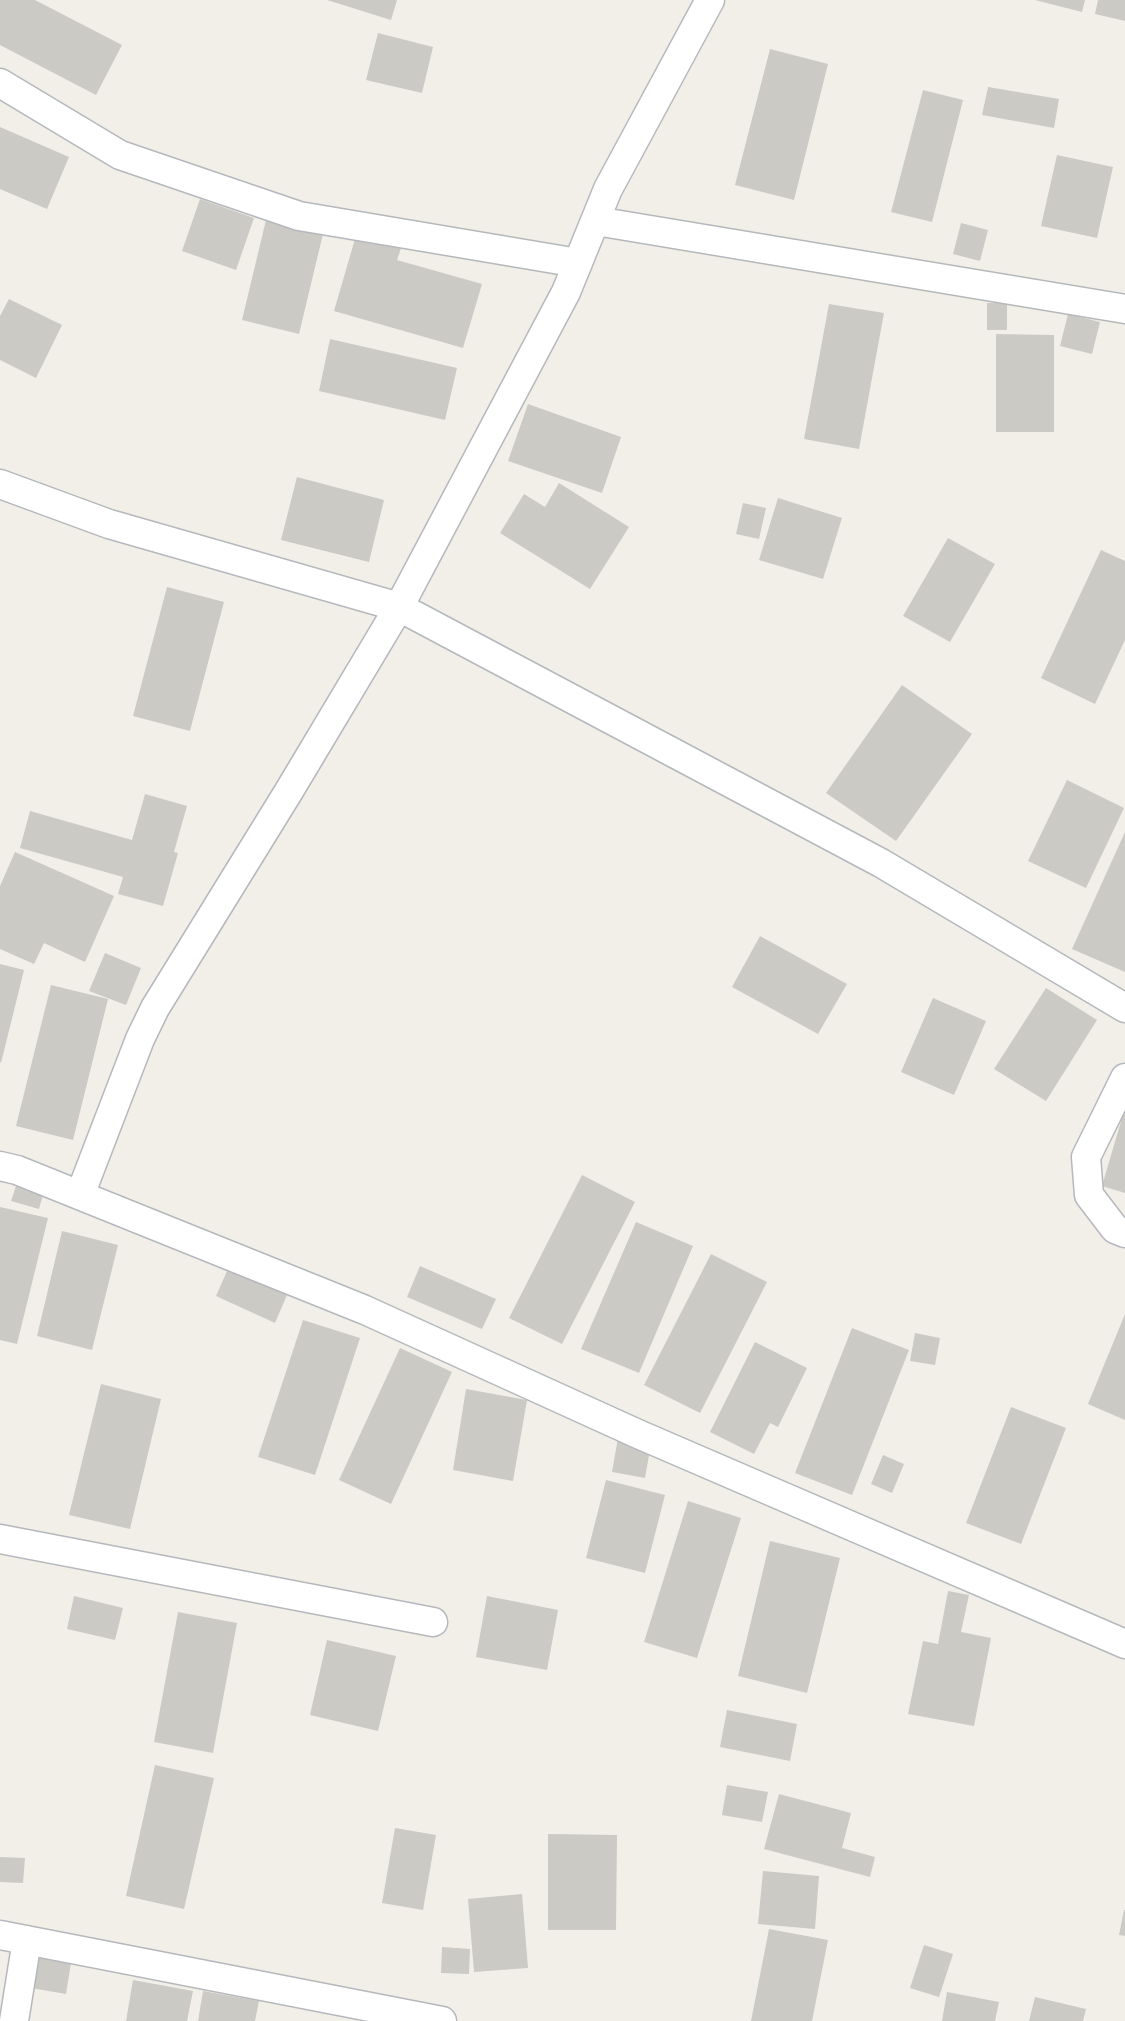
<!DOCTYPE html>
<style>
body{margin:0}
canvas{display:block;background:#f1efe8}
</style>
<canvas width="1125" height="2021"></canvas>
<script>
const c = document.querySelector('canvas').getContext('2d');
c.lineJoin = 'round';
function paint(path, color) {
  c.fillStyle = color;
  c.fill(path, 'evenodd');
}
function shape(rows) {
  const path = new Path2D();
  for (const r of rows) {
    path.moveTo(r[0], r[1]);
    for (let i = 2; i < r.length; i += 2) path.lineTo(r[i], r[i + 1]);
  }
  return path;
}
function stroke(path, color, width, dash) {
  c.strokeStyle = color;
  c.lineWidth = width;
  c.lineCap = dash ? 'butt' : 'round';
  c.setLineDash(dash || []);
  c.stroke(path);
}
paint(shape([
 [0,0,35,0,122,45,96,95,0,45],
 [327,0,397,0,391,20],
 [1035,0,1085,0,1082,12],
 [1098,0,1125,0,1125,21,1095,14],
 [378,33,433,47,422,93,366,80],
 [770,49,828,64,794,200,735,185],
 [988,87,1059,99,1054,128,982,115],
 [923,90,963,100,932,222,891,212],
 [0,127,69,157,47,209,0,189],
 [1057,155,1113,167,1097,238,1041,226],
 [200,199,254,218,236,270,182,251],
 [266,220,323,234,299,334,242,320],
 [961,223,988,230,980,261,953,254],
 [357,232,402,245,397,260,482,284,463,348,334,311],
 [9,299,62,325,36,378,0,360,0,316],
 [987,303,1007,303,1007,330,987,330],
 [829,304,884,313,859,449,804,439],
 [1068,314,1100,322,1092,354,1060,346],
 [996,334,1054,335,1054,432,996,432],
 [330,339,457,368,445,420,319,391],
 [528,404,621,437,602,493,508,461],
 [297,477,384,500,369,562,281,540],
 [559,483,629,527,590,589,500,533,524,494,545,507],
 [778,498,842,518,823,579,759,560],
 [743,503,766,508,759,539,736,534],
 [948,538,995,564,950,642,903,616],
 [1101,550,1125,561,1125,640,1095,704,1041,678],
 [167,587,224,602,190,731,133,716],
 [902,685,972,734,896,841,826,793],
 [1067,780,1124,808,1086,888,1028,861],
 [145,794,187,806,174,852,178,853,163,906,118,894,123,877,20,848,30,811,132,840],
 [1125,832,1125,972,1072,949],
 [15,852,114,896,85,962,44,943,34,964,0,949,0,886],
 [760,936,847,984,818,1034,732,987],
 [105,953,141,968,126,1005,89,991],
 [0,964,24,970,1,1063,0,1062],
 [51,985,108,999,73,1140,16,1126],
 [1046,988,1097,1020,1046,1101,994,1069],
 [933,998,986,1021,954,1095,901,1072],
 [1124,1111,1125,1111,1125,1193,1102,1186],
 [582,1175,635,1202,562,1344,509,1318],
 [17,1183,44,1191,39,1209,11,1201],
 [0,1207,48,1218,17,1344,0,1340],
 [636,1222,693,1246,639,1373,581,1349],
 [62,1231,118,1245,92,1350,37,1336],
 [711,1254,767,1282,700,1413,644,1385],
 [231,1262,290,1288,275,1323,216,1296],
 [420,1266,496,1299,482,1329,407,1297],
 [1125,1314,1125,1420,1088,1404],
 [303,1320,360,1338,315,1475,258,1457],
 [852,1328,909,1350,852,1495,795,1473],
 [915,1333,940,1338,935,1365,910,1361],
 [755,1342,807,1368,778,1427,770,1423,754,1454,710,1432],
 [400,1348,452,1372,391,1504,339,1480],
 [101,1384,161,1399,130,1529,69,1515],
 [466,1389,527,1400,513,1481,453,1470],
 [1011,1407,1066,1428,1021,1544,966,1523],
 [618,1438,651,1444,645,1478,612,1472],
 [883,1455,904,1464,892,1493,871,1484],
 [606,1480,665,1495,645,1573,586,1558],
 [688,1501,741,1518,697,1658,644,1642],
 [770,1541,840,1558,807,1693,738,1676],
 [948,1591,969,1595,961,1632,991,1638,974,1726,908,1714,923,1641,938,1644],
 [74,1596,123,1608,115,1640,67,1629],
 [487,1596,558,1610,547,1670,476,1657],
 [178,1612,237,1623,213,1753,154,1742],
 [327,1640,396,1656,378,1731,310,1715],
 [727,1710,797,1724,790,1761,720,1747],
 [155,1765,214,1778,184,1909,126,1896],
 [727,1785,768,1792,762,1822,722,1815],
 [779,1794,851,1813,842,1848,875,1857,870,1877,764,1849],
 [395,1828,436,1835,423,1910,382,1903],
 [548,1834,617,1835,616,1930,548,1930],
 [0,1857,25,1858,23,1883,0,1882],
 [763,1871,819,1876,815,1929,758,1924],
 [522,1894,528,1968,474,1972,468,1899],
 [1124,1910,1125,1910,1125,1936,1119,1935],
 [769,1929,828,1940,812,2021,751,2021],
 [924,1945,953,1954,939,1997,910,1988],
 [442,1947,470,1949,469,1974,441,1973],
 [31,1956,71,1963,66,1994,25,1987],
 [133,1980,193,1991,187,2021,126,2021],
 [203,1991,259,2001,255,2021,198,2021],
 [947,1992,999,2002,995,2021,942,2021],
 [1035,1997,1086,2009,1083,2021,1029,2021]
]), '#cccac5');
const street = shape([
 [0,83,120,155,299,216,578,263],
 [596,221,1125,309],
 [0,484,109,524,399,607,881,863,1125,1008],
 [1125,1078,1086,1157,1089,1195,1115,1229,1125,1233],
 [0,1166,17,1170,365,1310,638,1434,1125,1644],
 [80,1195,140,1039,155,1008,289,791,399,607,566,292,608,189,710,0],
 [0,1539,433,1622],
 [0,1935,442,2021],
 [14,2021,27,1940]
]);
stroke(street, '#b5b8bc', 31);
stroke(street, '#fff', 28);
</script>
